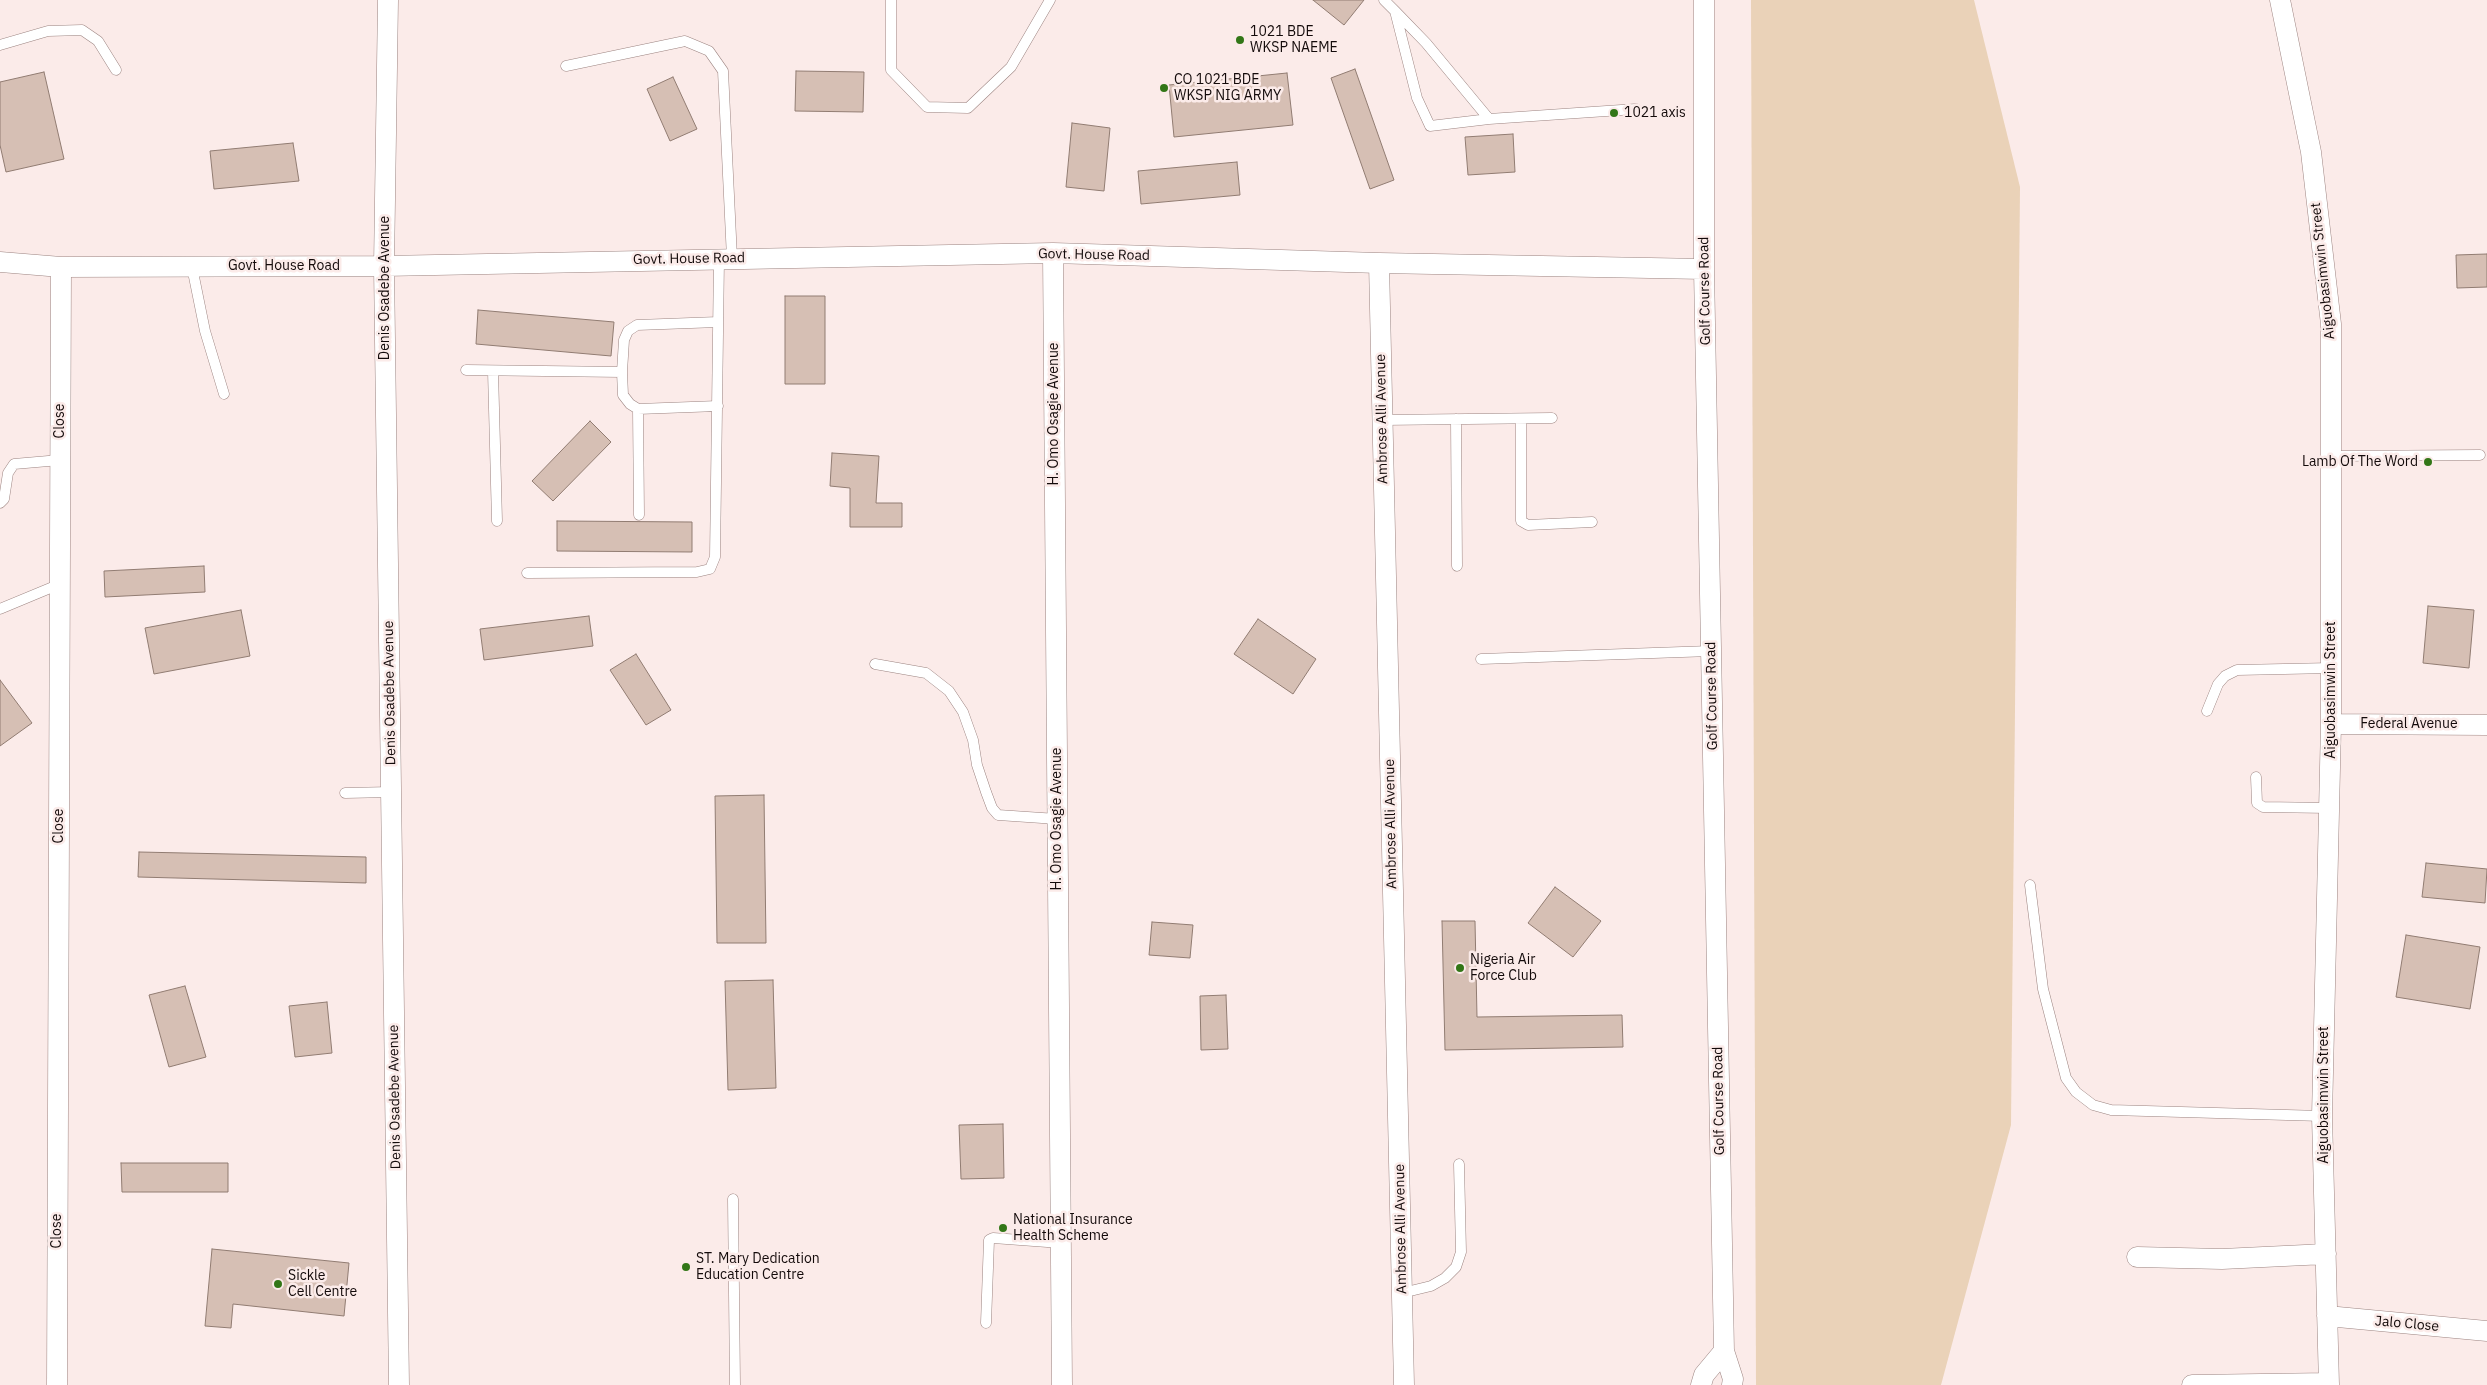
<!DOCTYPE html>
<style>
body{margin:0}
canvas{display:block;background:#fbebe9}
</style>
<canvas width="2487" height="1385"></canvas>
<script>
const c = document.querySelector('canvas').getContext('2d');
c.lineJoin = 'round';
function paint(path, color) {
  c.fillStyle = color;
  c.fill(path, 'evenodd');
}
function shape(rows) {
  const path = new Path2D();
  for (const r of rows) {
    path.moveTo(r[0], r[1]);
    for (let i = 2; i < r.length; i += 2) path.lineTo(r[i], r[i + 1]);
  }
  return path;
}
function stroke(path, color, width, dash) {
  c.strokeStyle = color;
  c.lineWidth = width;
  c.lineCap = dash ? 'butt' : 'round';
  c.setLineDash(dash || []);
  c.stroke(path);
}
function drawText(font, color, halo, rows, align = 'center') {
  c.font = font + ' "IBM Plex Sans",sans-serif';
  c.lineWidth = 5;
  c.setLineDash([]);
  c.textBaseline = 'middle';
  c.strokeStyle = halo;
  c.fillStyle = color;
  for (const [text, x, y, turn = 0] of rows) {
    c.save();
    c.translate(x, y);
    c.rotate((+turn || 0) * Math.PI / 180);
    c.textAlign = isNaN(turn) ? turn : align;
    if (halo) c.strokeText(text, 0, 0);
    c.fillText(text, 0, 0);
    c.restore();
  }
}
paint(shape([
 [1751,0,1974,0,2020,187,2011,1125,1941,1385,1756,1385]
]), '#ead2b8');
const building = shape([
 [1313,0,1364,0,1344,25,1313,0],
 [1355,69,1394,180,1370,189,1331,78,1355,69],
 [796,71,864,72,863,112,795,111,796,71],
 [44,72,64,159,6,172,0,145,0,82,44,72],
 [1287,73,1293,125,1174,137,1169,85,1287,73],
 [673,77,697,129,670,141,647,89,673,77],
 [1072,123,1110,128,1104,191,1066,187,1072,123],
 [1513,134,1515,172,1468,175,1465,137,1513,134],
 [293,143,299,181,214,189,210,151,293,143],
 [1237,162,1240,195,1141,204,1138,171,1237,162],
 [2487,254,2487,287,2457,288,2456,255,2487,254],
 [785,296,825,296,825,384,785,384,785,296],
 [478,310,614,322,611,356,476,344,478,310],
 [590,421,611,442,553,501,532,481,590,421],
 [832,453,879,456,876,503,902,503,902,527,850,527,850,488,830,486,832,453],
 [557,521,692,522,692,552,557,551,557,521],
 [204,566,205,592,105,597,104,571,204,566],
 [2428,606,2474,610,2469,668,2423,663,2428,606],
 [241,610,250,656,154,674,145,628,241,610],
 [589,616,593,646,484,660,480,629,589,616],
 [1258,619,1316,659,1293,694,1234,654,1258,619],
 [636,654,671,710,646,725,610,670,636,654],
 [0,680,32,723,0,746,0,680],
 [764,795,766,943,717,943,715,796,764,795],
 [139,852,366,857,366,883,138,877,139,852],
 [2426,863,2487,869,2485,903,2422,897,2426,863],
 [1555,887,1601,921,1573,957,1528,923,1555,887],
 [1442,921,1475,921,1477,1017,1622,1015,1623,1047,1445,1050,1442,921],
 [1152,922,1193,925,1190,958,1149,955,1152,922],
 [2406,935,2480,947,2470,1009,2396,997,2406,935],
 [773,980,776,1088,728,1090,725,981,773,980],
 [185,986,206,1057,169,1067,149,995,185,986],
 [1226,995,1228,1049,1201,1050,1200,996,1226,995],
 [327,1002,332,1053,295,1057,289,1006,327,1002],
 [1003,1124,1004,1178,961,1179,959,1125,1003,1124],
 [121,1163,228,1163,228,1192,122,1192,121,1163],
 [212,1249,349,1263,344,1316,233,1304,231,1328,205,1326,212,1249]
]);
paint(building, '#d6bfb4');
stroke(building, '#917c72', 1);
const service = shape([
 [891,0,891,70,927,107,968,108,1011,67,1050,0],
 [1384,0,1395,11,1426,43,1489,119,1430,126,1417,98,1395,11],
 [0,45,48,31,82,30,98,41,116,70],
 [566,66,685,41,709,51,723,71,732,258],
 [1489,119,1636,109],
 [192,267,205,331,224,394],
 [466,370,622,372,623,395,630,404,638,409,718,406],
 [493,371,497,521],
 [622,372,624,340,628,331,637,325,718,322],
 [638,409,639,515],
 [1456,419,1457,566],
 [1521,419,1521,521,1528,525,1592,522],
 [1382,420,1552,418],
 [2331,456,2480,455],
 [0,503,4,499,8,473,14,464,60,460],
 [527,573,697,572,710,569,715,557,719,259],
 [0,609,60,584],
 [1481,659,1711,651],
 [875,664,926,673,949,691,963,712,973,740,977,765,986,792,992,808,998,815,1057,819],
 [2207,711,2218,684,2225,676,2237,670,2331,668],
 [2256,777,2257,803,2263,807,2329,808],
 [345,793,391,792],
 [2030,885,2043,989,2066,1078,2076,1092,2093,1105,2111,1110,2322,1116],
 [733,1199,735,1385],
 [1402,1293,1431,1286,1445,1278,1456,1267,1461,1252,1459,1164],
 [986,1323,989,1240,993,1238,1061,1243]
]);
const minor = shape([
 [388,0,384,266,399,1385],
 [1704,0,1704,269,1724,1351,1733,1379,1732,1385],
 [2280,0,2311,152,2331,324,2331,724,2322,1116,2329,1385],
 [1053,253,1062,1385],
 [0,262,61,267,384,266,1053,253,1379,263,1704,269],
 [1379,263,1404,1385],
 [2331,724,2487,725],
 [2137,1257,2222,1259,2326,1254],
 [2327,1316,2487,1331],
 [57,1385,61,267],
 [1701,1385,1704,1375,1724,1351],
 [2192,1385,2329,1383]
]);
stroke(service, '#9c8481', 11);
stroke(minor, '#9c8481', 21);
stroke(service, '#fff', 10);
stroke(minor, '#fff', 20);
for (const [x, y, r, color] of [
 [1240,40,5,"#327617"],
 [1164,88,5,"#327617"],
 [1614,113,5,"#327617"],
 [2428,462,5,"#327617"],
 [1460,968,5,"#327617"],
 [1003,1228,5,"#327617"],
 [686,1267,5,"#327617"],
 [278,1284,5,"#327617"]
]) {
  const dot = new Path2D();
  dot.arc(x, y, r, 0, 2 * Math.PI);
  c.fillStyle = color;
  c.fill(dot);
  stroke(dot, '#fbebe9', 2);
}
drawText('14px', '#130a0a', '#fbebe9', [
 ["1021 BDE",1250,32],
 ["WKSP NAEME",1250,48],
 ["CO 1021 BDE",1174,80],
 ["WKSP NIG ARMY",1174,96],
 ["1021 axis",1624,113],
 ["Lamb Of The Word",2418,462,"right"],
 ["Nigeria Air",1470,960],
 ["Force Club",1470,976],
 ["National Insurance",1013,1220],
 ["Health Scheme",1013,1236],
 ["ST. Mary Dedication",696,1259],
 ["Education Centre",696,1275],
 ["Sickle",288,1276],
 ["Cell Centre",288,1292]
], 'left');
drawText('14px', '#130a0a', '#fbebe9', [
 ["Govt. House Road",1094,255,1],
 ["Govt. House Road",689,259,-1],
 ["Govt. House Road",284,266],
 ["Aiguobasimwin Street",2323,271,-96],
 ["Denis Osadebe Avenue",385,288,-90],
 ["Golf Course Road",1705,291,-91],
 ["H. Omo Osagie Avenue",1054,414,-90],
 ["Ambrose Alli Avenue",1382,419,-91],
 ["Close",60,421,-90],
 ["Aiguobasimwin Street",2331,690,-90],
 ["Denis Osadebe Avenue",390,693,-91],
 ["Golf Course Road",1712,696,-91],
 ["Federal Avenue",2409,724],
 ["H. Omo Osagie Avenue",1057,819,-90],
 ["Ambrose Alli Avenue",1391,824,-91],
 ["Close",59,826,-90],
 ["Aiguobasimwin Street",2324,1095,-90],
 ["Denis Osadebe Avenue",395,1097,-91],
 ["Golf Course Road",1719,1101,-91],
 ["Ambrose Alli Avenue",1401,1229,-91],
 ["Close",57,1231,-90],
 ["Jalo Close",2407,1324,5]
]);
</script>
